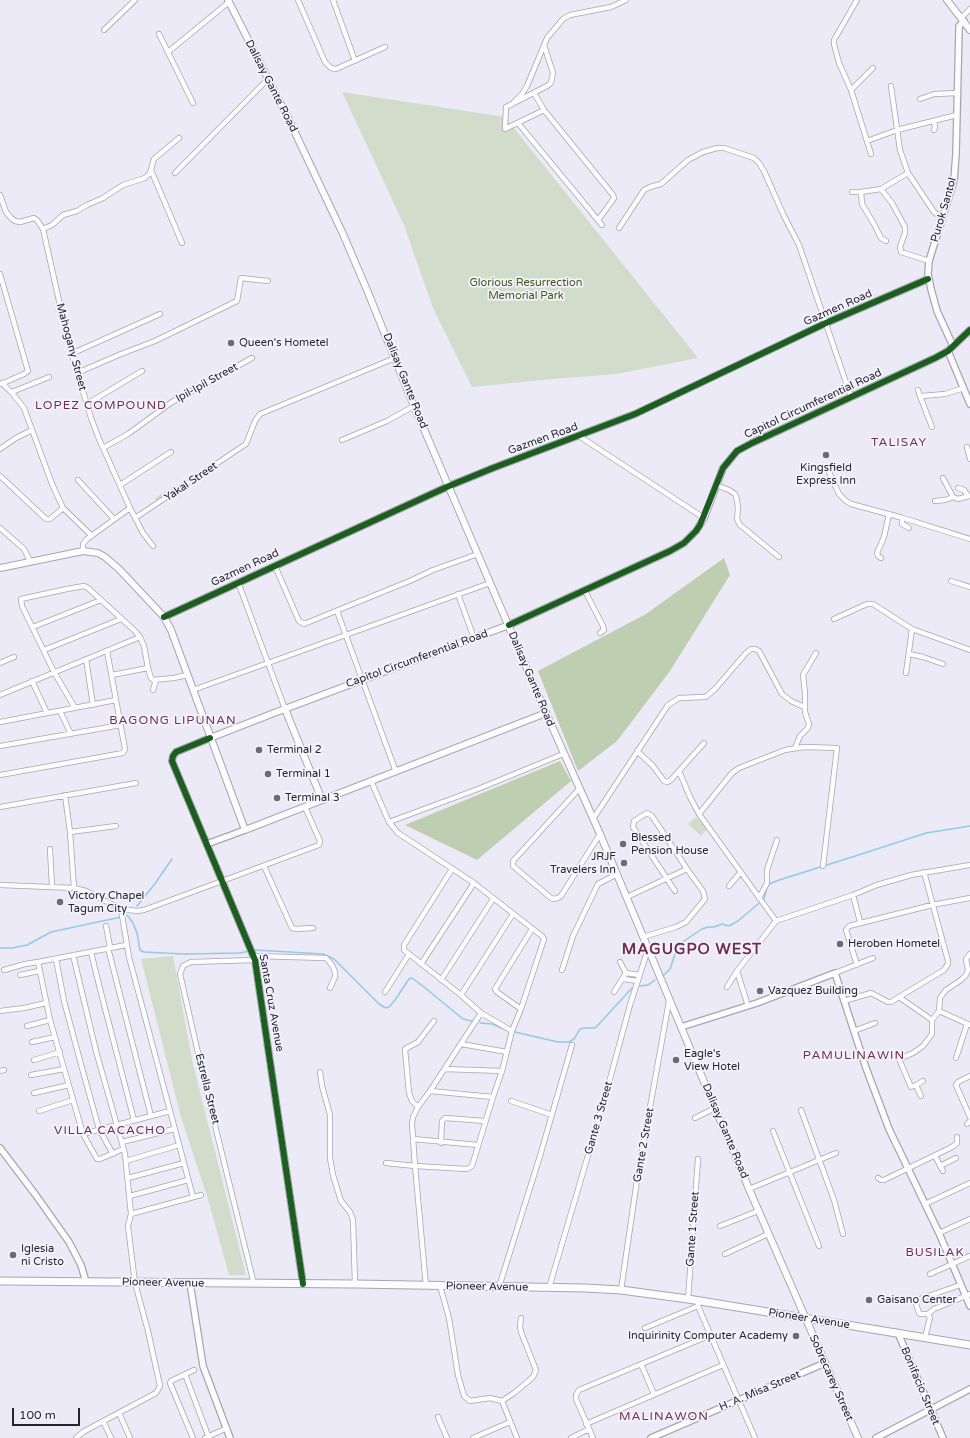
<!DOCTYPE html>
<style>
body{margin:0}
#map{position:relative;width:970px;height:1438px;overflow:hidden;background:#ebeaf6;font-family:"Varela Round",sans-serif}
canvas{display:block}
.scale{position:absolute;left:12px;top:1408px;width:68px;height:18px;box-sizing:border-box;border:2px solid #27262f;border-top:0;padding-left:5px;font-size:12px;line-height:14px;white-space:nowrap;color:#27262f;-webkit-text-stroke:3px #f4f3fd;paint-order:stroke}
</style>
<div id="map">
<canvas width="970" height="1438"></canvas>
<div class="scale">100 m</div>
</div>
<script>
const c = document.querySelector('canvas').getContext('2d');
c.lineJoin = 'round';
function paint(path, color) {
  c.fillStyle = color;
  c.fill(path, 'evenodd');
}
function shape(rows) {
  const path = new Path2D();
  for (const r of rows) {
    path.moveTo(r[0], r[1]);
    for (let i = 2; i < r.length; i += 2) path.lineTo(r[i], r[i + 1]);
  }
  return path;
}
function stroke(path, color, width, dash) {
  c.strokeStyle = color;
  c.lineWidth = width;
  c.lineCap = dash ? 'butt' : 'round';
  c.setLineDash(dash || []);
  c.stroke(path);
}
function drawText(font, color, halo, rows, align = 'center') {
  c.font = font + ' "Varela Round",sans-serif';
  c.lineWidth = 3.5;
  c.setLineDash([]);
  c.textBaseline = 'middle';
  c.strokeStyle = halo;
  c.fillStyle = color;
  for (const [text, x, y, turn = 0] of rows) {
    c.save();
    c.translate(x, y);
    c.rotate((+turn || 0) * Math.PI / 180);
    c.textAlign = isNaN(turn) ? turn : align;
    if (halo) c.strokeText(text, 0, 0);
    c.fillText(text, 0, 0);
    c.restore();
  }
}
paint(shape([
 [342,92,505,117,698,358,616,374,552,379,472,387,433,308,404,225],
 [169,489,174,496,159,505,155,498],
 [696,817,708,828,701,836,688,824],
 [173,956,192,1060,246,1275,229,1275,208,1199,181,1117,141,959]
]), '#d2dccb');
paint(shape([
 [724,558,730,575,670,671,617,741,578,771,538,671,646,614],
 [560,761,571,781,477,860,405,825]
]), '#beceb0');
stroke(shape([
 [137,906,154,885,172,859],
 [127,915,133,923,137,933,140,950,144,952,184,954,240,953,249,951],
 [0,948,12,948,27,945,51,932,121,917],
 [255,950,323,954,334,959,379,1004,384,1007,387,1008,390,1006,395,1000,409,979,412,978,424,987,463,1019,472,1021],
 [663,976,670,969,678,945,702,929,708,927,714,927,722,924,729,926,738,921,764,899,767,888,769,884,779,880,849,858,911,838,926,833,970,826],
 [640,986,648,985,655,980],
 [480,1023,492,1024,506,1030],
 [515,1032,558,1042,569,1042,574,1039,580,1029,585,1028,595,1028,599,1024,632,988]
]), '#92cae7', 1.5);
const minor = shape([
 [298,0,325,62,331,68,336,69,385,47],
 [333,0,355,61],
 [857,0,834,40,834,44,839,63,851,90,871,154],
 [961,18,970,9],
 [104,30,135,0],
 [159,34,193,103],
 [544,45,553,73,551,83,547,86,506,107,505,129,544,110],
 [168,52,229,2],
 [891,86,900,150,908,173,934,212,942,218],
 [851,90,873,68],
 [534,93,544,110,613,195,614,198,612,201,598,220],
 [920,99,934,94,958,93],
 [511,105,522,94,527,86,547,38,563,19,570,15,611,7,626,0],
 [518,123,602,225],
 [934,130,935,128,934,121],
 [867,141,897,130,957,115],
 [151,170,182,243],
 [175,173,268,79],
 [881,189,892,203,905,227,905,233,900,247,901,252,929,261],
 [852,192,861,192,881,189,908,173],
 [861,192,862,204,874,224,881,238,886,241],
 [0,195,6,212,11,218,15,221,20,222,34,218,37,220,43,229,68,341,91,418,99,439,130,508,143,533,153,546],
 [619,228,644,190,650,187,661,184,688,160,703,152,717,148,724,148,754,158,759,163,764,171,784,216,799,245,851,397],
 [43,229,52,225,63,215,77,211,87,205,103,198,123,185,145,178,150,173,154,159,179,138],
 [0,274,28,371,24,374,1,384],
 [71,354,160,314],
 [77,373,121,354,155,341,237,301,241,278,268,281],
 [2,383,13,394,24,408,52,484,63,508,92,536],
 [918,390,920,396,922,396,945,394,964,388],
 [12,392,49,377],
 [920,396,932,427],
 [87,404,142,371],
 [579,436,704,518],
 [342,440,387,421,414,406],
 [967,447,970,459],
 [103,448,128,434,172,402,252,358],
 [0,449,16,438,32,430],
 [829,472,839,494,846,501,851,504,903,518,970,539],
 [0,476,46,519,50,519,63,508],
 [943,478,953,497,958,499,970,496],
 [78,480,114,519],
 [120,485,171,452],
 [716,485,729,490,735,494,737,500,738,509,737,519,740,525,779,557],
 [958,488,964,490,968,496],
 [935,501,945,500,953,497],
 [135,518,246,444,255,421,260,414,395,358],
 [903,518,902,521,902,524,909,528],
 [0,528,24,549,30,561],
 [83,551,83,544,87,539,130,508],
 [881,558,878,556,877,553,884,537,889,514],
 [275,566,299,621,304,624,412,580,433,570,478,554],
 [951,581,970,587],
 [238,582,285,709],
 [585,591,603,626,604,630,600,633],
 [458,594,474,638],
 [337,611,396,772],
 [834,619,867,604,873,604,912,629,970,650],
 [33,627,101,600],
 [44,650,121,619],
 [909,654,923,657,943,664],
 [86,659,93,705],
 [0,663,14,657],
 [148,668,151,678,153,680,174,678,187,675],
 [906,673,912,629],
 [32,681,47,713],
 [153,690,156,680],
 [193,690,490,583],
 [0,695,140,637],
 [75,708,54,672,22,606,21,599,67,589,84,586,88,588,135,631,140,637,144,646,148,668,112,675],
 [60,711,71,734],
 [0,722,116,700],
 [704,743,679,771,690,797,699,814,776,921],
 [0,746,121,725],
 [795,748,800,736,808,728,809,724,805,712,805,693,803,675,816,653],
 [637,751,653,766,664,781,667,782,671,780,679,771],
 [0,775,123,753,125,749,107,651],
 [371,781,389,822,398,833,474,883,542,936,544,939,521,1009,512,1031,502,1071,493,1097,472,1166,467,1169,415,1166,386,1163],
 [580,788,513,861,513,866,551,898,554,899,558,898,561,896,600,834],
 [65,795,70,832],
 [0,807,136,783],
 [699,814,732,773,739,768,785,750,804,747,837,748,823,866],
 [593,819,668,705,679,698,705,697,707,696,715,689,746,653,751,649,755,649,759,651,782,694,791,701,804,707],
 [389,822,478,789,563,754],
 [50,849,52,886],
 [264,866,292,928,296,929,313,928],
 [452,869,404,945,404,950,461,995,481,1013,512,1031],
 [0,885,74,888,86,891,121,909,137,911,144,910,319,845,320,841,305,807],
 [729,886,741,872],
 [74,888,70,832,116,826],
 [853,895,860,922],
 [627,897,687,869],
 [759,898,767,883,767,870,777,840],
 [121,909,129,957,193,1197],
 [106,926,110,947],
 [643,937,676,927,686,922,705,899,703,891,687,869,652,816,647,813,634,821,633,827,675,891],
 [108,948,151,1116],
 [91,952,99,985,134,1120],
 [73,955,96,1051,125,1154,131,1214,128,1226,129,1234,135,1283,148,1331,160,1386,156,1393,83,1432,76,1438],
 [254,956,326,958,332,965,335,972,335,977,330,988],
 [56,959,64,1001,82,1068,99,1129,113,1154],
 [421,964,474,883],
 [857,965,847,933,846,930,849,926,932,905,970,898],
 [4,970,25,964,38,962],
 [562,970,573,936,598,884,617,874],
 [737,971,748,1006],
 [626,973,639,975],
 [835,973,873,958],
 [20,975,39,971],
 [623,979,638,981],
 [441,980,493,899],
 [727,987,737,971,776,921,853,895,877,885,911,875,970,865],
 [385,992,409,954],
 [614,992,626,973,620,962],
 [461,995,513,914],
 [899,997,944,970,948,964,948,961,924,872],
 [844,1001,871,993,888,1002,891,1002,899,997,932,1020],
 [521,1009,497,992,495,989,532,929],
 [0,1011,24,1008,46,1003],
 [939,1011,970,1025],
 [27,1026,50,1020],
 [854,1031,875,1023],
 [32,1042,55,1037],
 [461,1044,507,1052],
 [956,1058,967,1024],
 [34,1060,60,1052],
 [445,1069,502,1071],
 [0,1071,4,1070],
 [320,1072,322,1086,330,1115,330,1158,333,1175,341,1201,350,1212,353,1220,355,1284],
 [31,1075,64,1069],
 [970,1076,958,1082,956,1085,970,1117],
 [916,1085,923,1081],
 [430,1091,493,1097],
 [34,1093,69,1085],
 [921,1096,916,1085,911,1087,899,1059,913,1053,923,1046,932,1034,932,1020,939,1011,940,998,946,990,961,980,966,975,968,970,966,959,970,954],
 [511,1101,552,1115],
 [418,1107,412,1101,409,1093,405,1049,418,1042,434,1021],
 [801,1110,834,1200,843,1234],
 [39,1111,73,1100],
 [695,1118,715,1108],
 [967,1124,970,1121],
 [773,1131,819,1246],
 [83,1134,170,1111],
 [413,1139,478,1145],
 [122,1142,174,1129],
 [441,1143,442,1121,445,1118,485,1121],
 [123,1149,100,1159,97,1159,83,1134,50,1020,38,962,126,945],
 [935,1156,943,1171],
 [126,1161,179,1145],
 [940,1166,956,1158],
 [128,1178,184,1163],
 [878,1178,881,1180,884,1180,952,1147,957,1143,957,1137],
 [749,1189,836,1153],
 [130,1196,188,1180],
 [925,1204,970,1183],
 [131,1214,201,1195],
 [720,1226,758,1211],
 [939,1233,970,1219],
 [725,1254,768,1234],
 [930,1274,970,1256],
 [254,1284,209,1101,180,974,183,966,191,962,255,960],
 [960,1285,917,1300,916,1304,919,1313,920,1314,928,1314,934,1309,970,1294],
 [426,1286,415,1166,412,1124,413,1117,418,1107,430,1091,481,1013],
 [440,1286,449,1318,458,1375,464,1396,470,1401,490,1398,502,1401,517,1438],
 [499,1287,540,1156,572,1045],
 [549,1288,604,1101,630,1005,648,949],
 [621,1290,637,1180,669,1001],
 [688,1299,698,1159],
 [699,1301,698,1306,755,1438],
 [645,1328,698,1306],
 [925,1337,930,1318,928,1314],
 [641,1364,654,1394],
 [185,1374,209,1438],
 [502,1401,514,1393,525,1384,533,1377,536,1370,521,1332,520,1326,521,1318],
 [119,1413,130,1438],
 [438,1417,447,1438],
 [103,1421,111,1438],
 [586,1424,723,1365],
 [193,1438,170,1383,171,1381,194,1370],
 [205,1438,227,1428],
 [473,1438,510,1422],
 [571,1438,589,1429],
 [593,1438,576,1399,576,1395,579,1390,711,1335]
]);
const tertiary = shape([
 [953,346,937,311,931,289,928,274,929,261,954,180,956,154,959,29,959,26,964,21],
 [948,351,970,404],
 [164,617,449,486,493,468,635,414,826,323,928,279],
 [210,738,176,752,173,756,172,761,255,960,303,1284],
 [207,844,245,830],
 [681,1027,757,1003,835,973,866,1068,889,1129,939,1233,970,1306],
 [0,1148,35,1194,69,1242,81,1265,86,1282],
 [190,1283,203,1366,230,1438],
 [898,1333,943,1438],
 [651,1438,825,1363],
 [876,1438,970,1389]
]);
const secondary = shape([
 [228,0,290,122,343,234,367,290,414,406,546,713,600,834,749,1189,858,1438],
 [947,0,970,30],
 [0,568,83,551,98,553,105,557,119,569,164,617,171,630,245,830,546,713],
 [285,709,322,800],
 [210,738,274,713,509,625,670,551,684,543,696,531,704,518,723,468,737,451,752,443,935,358,948,351,970,330]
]);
const trunk = shape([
 [0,1281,355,1284,585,1288,621,1290,688,1299,970,1345]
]);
stroke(minor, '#a7a6ae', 6);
stroke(tertiary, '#a7a6ae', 8);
stroke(secondary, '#a7a6ae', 8);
stroke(trunk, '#a7a6ae', 9);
stroke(minor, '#fcfcfe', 4.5);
stroke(tertiary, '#fcfcfe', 5.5);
stroke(secondary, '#fcfcfe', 6);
stroke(trunk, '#fcfcfe', 7);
stroke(shape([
 [164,617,449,486,493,468,635,414,826,323,928,279],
 [509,625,670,551,684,543,696,531,700,525,723,468,737,451,752,443,935,358,948,351,970,330],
 [210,738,176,752,173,756,172,761,255,960,303,1284]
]), '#1b5e20', 6);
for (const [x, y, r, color] of [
 [231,343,4,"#6c6b75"],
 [826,455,4,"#6c6b75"],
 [259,750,4,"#6c6b75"],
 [268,774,4,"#6c6b75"],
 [277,798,4,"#6c6b75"],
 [623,844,4,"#6c6b75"],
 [624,863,4,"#6c6b75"],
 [60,902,4,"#6c6b75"],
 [840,944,4,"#6c6b75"],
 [760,991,4,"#6c6b75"],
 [676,1060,4,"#6c6b75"],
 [13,1255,4,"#6c6b75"],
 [869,1300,4,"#6c6b75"],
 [796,1336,4,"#6c6b75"]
]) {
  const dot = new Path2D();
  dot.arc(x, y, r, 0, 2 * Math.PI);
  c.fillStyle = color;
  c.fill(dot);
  stroke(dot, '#f4f3fd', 1.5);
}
drawText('11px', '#27262f', '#f4f3fd', [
 ["Dalisay Gante Road",271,86,63],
 ["Purok Santol",944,210,-74],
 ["Gazmen Road",838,308,-24],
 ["Mahogany Street",71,347,75],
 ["Dalisay Gante Road",405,381,68],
 ["Ipil-Ipil Street",207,383,-29],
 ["Capitol Circumferential Road",813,404,-25],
 ["Gazmen Road",543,439,-20],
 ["Yakal Street",191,482,-34],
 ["Gazmen Road",245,568,-25],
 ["Capitol Circumferential Road",417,659,-20],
 ["Dalisay Gante Road",531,679,67],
 ["Santa Cruz Avenue",271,1003,80],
 ["Estrella Street",207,1089,76],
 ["Gante 3 Street",599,1118,-74],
 ["Dalisay Gante Road",725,1131,67],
 ["Gante 2 Street",644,1145,-80],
 ["Gante 1 Street",693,1229,-86],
 ["Pioneer Avenue",163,1283,1],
 ["Pioneer Avenue",487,1287,1],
 ["Pioneer Avenue",809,1319,9],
 ["Sobrecarey Street",831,1378,66],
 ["Bonifacio Street",920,1386,67],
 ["H. A. Misa Street",760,1391,-23]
]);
drawText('11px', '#3e5913', '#f4f3fd', [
 ["Glorious Resurrection",526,283],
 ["Memorial Park",526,296]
]);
drawText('11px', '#27262f', '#f4f3fd', [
 ["Queen's Hometel",239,343],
 ["Kingsfield",826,468,"center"],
 ["Express Inn",826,481,"center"],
 ["Terminal 2",267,750],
 ["Terminal 1",276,774],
 ["Terminal 3",285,798],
 ["Blessed",631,838],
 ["Pension House",631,851],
 ["JRJF",616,857,"right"],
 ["Travelers Inn",616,870,"right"],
 ["Victory Chapel",68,896],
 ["Tagum City",68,909],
 ["Heroben Hometel",848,944],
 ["Vazquez Building",768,991],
 ["Eagle's",684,1054],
 ["View Hotel",684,1067],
 ["Iglesia",21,1249],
 ["ni Cristo",21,1262],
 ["Gaisano Center",877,1300],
 ["Inquirinity Computer Academy",788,1336,"right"]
], 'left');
c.letterSpacing = '1px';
drawText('12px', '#702d4c', '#f4f3fd', [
 ["LOPEZ COMPOUND",101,406],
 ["TALISAY",899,443],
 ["BAGONG LIPUNAN",173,721],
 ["PAMULINAWIN",854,1056],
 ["VILLA CACACHO",110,1131],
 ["BUSILAK",935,1253],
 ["MALINAWON",664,1417]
]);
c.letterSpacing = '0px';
c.letterSpacing = '1px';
drawText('bold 15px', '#702d4c', '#f4f3fd', [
 ["MAGUGPO WEST",692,950]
]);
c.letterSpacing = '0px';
</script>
